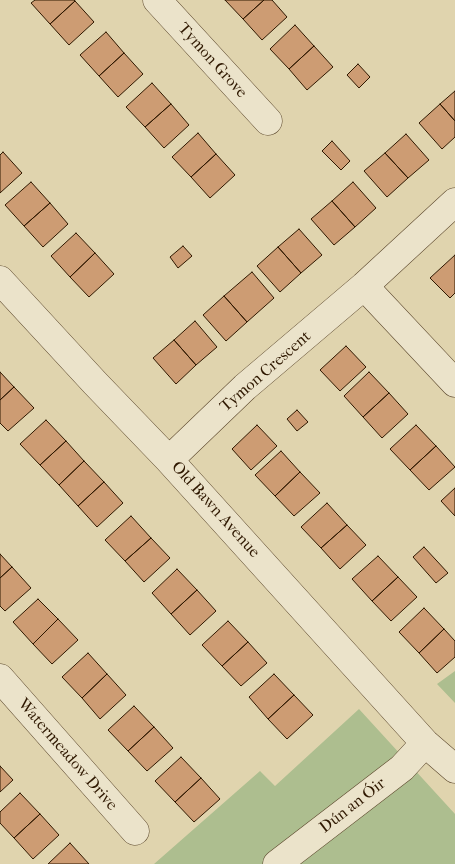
<!DOCTYPE html>
<meta charset="utf-8">
<style>
body{margin:0}
canvas{display:block;background:#e0d4ae}
</style>
<canvas width="455" height="864"></canvas>
<script>
const c = document.querySelector('canvas').getContext('2d');
c.lineJoin = 'round';
function paint(path, color) {
  c.fillStyle = color;
  c.fill(path, 'evenodd');
}
function shape(rows) {
  const path = new Path2D();
  for (const r of rows) {
    path.moveTo(r[0], r[1]);
    for (let i = 2; i < r.length; i += 2) path.lineTo(r[i], r[i + 1]);
  }
  return path;
}
function stroke(path, color, width, dash) {
  c.strokeStyle = color;
  c.lineWidth = width;
  c.lineCap = dash ? 'butt' : 'round';
  c.setLineDash(dash || []);
  c.stroke(path);
}
function drawText(font, color, halo, rows, align = 'center') {
  c.font = font + ' "IM FELL French Canon",serif';
  c.lineWidth = 4;
  c.setLineDash([]);
  c.textBaseline = 'middle';
  c.strokeStyle = halo;
  c.fillStyle = color;
  for (const [text, x, y, turn = 0] of rows) {
    c.save();
    c.translate(x, y);
    c.rotate((+turn || 0) * Math.PI / 180);
    c.textAlign = isNaN(turn) ? turn : align;
    if (halo) c.strokeText(text, 0, 0);
    c.fillText(text, 0, 0);
    c.restore();
  }
}
paint(shape([
 [455,671,455,703,437,684],
 [359,709,455,814,455,864,154,864,260,771,275,786]
]), '#adbe8f');
const building = shape([
 [35,0,74,0,75,1,50,24,31,3,35,0],
 [225,0,264,0,243,19,225,0],
 [264,0,272,0,287,17,262,40,243,19,264,0],
 [75,1,94,22,69,45,50,24,75,1],
 [295,25,314,46,289,69,270,49,295,25],
 [106,32,124,53,99,76,80,55,106,32],
 [314,46,333,67,307,90,289,69,314,46],
 [124,53,143,74,118,97,99,76,124,53],
 [358,64,370,77,359,88,347,75,358,64],
 [152,83,171,104,145,127,126,107,152,83],
 [455,91,455,121,440,104,455,91],
 [171,104,189,125,164,148,145,127,171,104],
 [440,104,455,121,455,137,442,149,419,123,440,104],
 [198,133,216,154,191,177,172,157,198,133],
 [406,134,429,160,408,178,385,153,406,134],
 [332,141,350,161,341,170,322,151,332,141],
 [3,152,22,173,0,193,0,155,3,152],
 [385,153,408,178,387,197,364,171,385,153],
 [216,154,235,175,210,198,191,177,216,154],
 [31,182,50,203,24,226,5,205,31,182],
 [353,182,376,208,355,227,332,201,353,182],
 [332,201,355,227,334,245,311,219,332,201],
 [50,203,68,224,43,247,24,226,50,203],
 [299,229,322,255,301,273,278,247,299,229],
 [76,233,95,253,70,277,51,256,76,233],
 [183,246,192,256,178,268,170,257,183,246],
 [278,247,301,273,280,292,257,266,278,247],
 [95,253,114,274,89,297,70,277,95,253],
 [455,255,455,293,450,298,430,278,455,255],
 [252,272,274,298,247,322,224,296,252,272],
 [224,296,247,322,226,341,203,315,224,296],
 [195,321,217,347,196,365,174,340,195,321],
 [174,340,196,365,176,384,153,358,174,340],
 [346,346,366,367,340,391,320,370,346,346],
 [0,372,14,387,0,400,0,372],
 [369,372,389,393,363,417,344,396,369,372],
 [14,387,34,408,8,431,0,423,0,400,14,387],
 [389,393,408,414,382,438,363,417,389,393],
 [297,410,308,422,297,431,287,419,297,410],
 [46,420,66,441,40,465,20,444,46,420],
 [257,425,277,446,251,470,232,449,257,425],
 [416,425,436,446,410,470,390,449,416,425],
 [66,441,84,461,59,485,40,465,66,441],
 [436,446,455,467,429,490,410,470,436,446],
 [281,451,300,472,275,496,255,475,281,451],
 [84,461,104,482,78,506,59,485,84,461],
 [300,472,320,493,294,516,275,496,300,472],
 [104,482,123,503,97,527,78,506,104,482],
 [455,488,455,516,441,501,455,488],
 [327,503,347,525,321,548,301,527,327,503],
 [131,516,151,538,125,561,105,540,131,516],
 [347,525,366,545,340,569,321,548,347,525],
 [151,538,170,558,144,582,125,561,151,538],
 [424,547,448,573,436,583,413,557,424,547],
 [0,554,12,567,0,578,0,554],
 [378,556,398,577,372,601,352,579,378,556],
 [12,567,31,588,5,611,0,606,0,578,12,567],
 [177,569,197,590,171,614,152,593,177,569],
 [398,577,417,597,391,621,372,601,398,577],
 [197,590,216,611,190,635,171,614,197,590],
 [38,599,58,619,33,644,13,622,38,599],
 [424,608,444,629,419,653,399,632,424,608],
 [58,619,78,640,52,664,33,644,58,619],
 [228,621,248,642,222,666,202,645,228,621],
 [444,629,455,641,455,657,437,673,419,653,444,629],
 [248,642,267,663,241,686,222,666,248,642],
 [88,653,107,674,82,698,62,677,88,653],
 [107,674,126,695,100,719,82,698,107,674],
 [274,674,294,695,268,719,249,697,274,674],
 [294,695,313,715,287,739,268,719,294,695],
 [134,706,154,727,128,751,108,730,134,706],
 [154,727,173,748,147,771,128,751,154,727],
 [181,757,201,778,175,802,155,781,181,757],
 [0,766,13,780,0,792,0,766],
 [201,778,220,799,194,822,175,802,201,778],
 [20,793,40,814,14,838,0,823,0,812,20,793],
 [40,814,59,835,33,859,14,838,40,814],
 [70,843,89,864,48,864,70,843]
]);
paint(building, '#cd9c73');
stroke(building, '#2f1800', 1);
const street = shape([
 [157,0,268,121],
 [0,280,95,383,169,460,425,743,455,769],
 [364,286,455,383],
 [169,460,245,387,364,286,455,202],
 [0,678,135,831],
 [277,864,402,768,425,743]
]);
stroke(street, '#5b472c', 29);
stroke(street, '#ebe3ca', 28);
drawText('16px', '#2f1800', '#ebe3ca', [
 ["Tymon Grove",212,61,48],
 ["Tymon Crescent",266,372,-41],
 ["Old Bawn Avenue",215,510,48],
 ["Watermeadow Drive",67,755,49],
 ["Dún an Óir",353,806,-38]
]);
</script>
